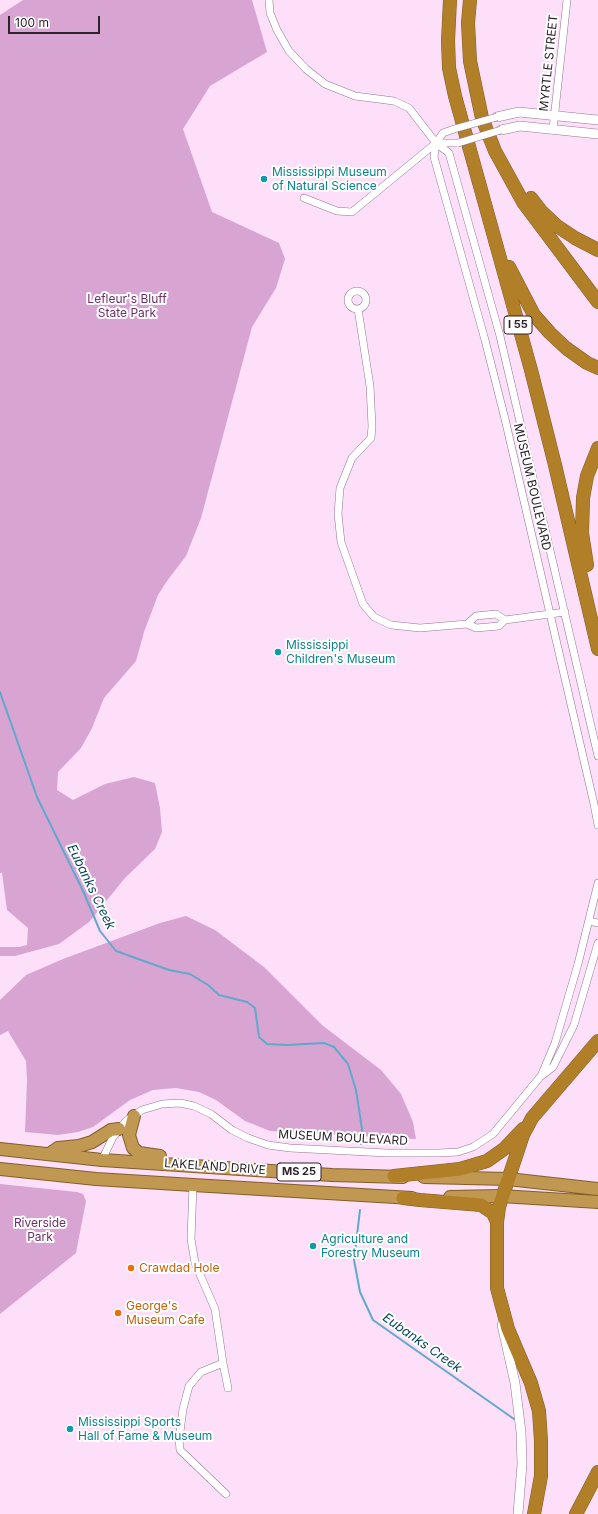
<!DOCTYPE html>
<style>
body{margin:0}
#map{position:relative;width:598px;height:1514px;overflow:hidden;background:#fddffa;font-family:Inter,sans-serif}
canvas{display:block}
.scale{position:absolute;left:8px;top:16px;width:92px;height:18px;box-sizing:border-box;border:2px solid #2e232d;border-top:0;padding-left:5px;font-size:12px;line-height:14px;white-space:nowrap;color:#2e232d;-webkit-text-stroke:3px #fff;paint-order:stroke}
</style>
<div id="map">
<canvas width="598" height="1514"></canvas>
<div class="scale">100 m</div>
</div>
<script>
const c = document.querySelector('canvas').getContext('2d');
c.lineJoin = 'round';
function paint(path, color) {
  c.fillStyle = color;
  c.fill(path, 'evenodd');
}
function shape(rows) {
  const path = new Path2D();
  for (const r of rows) {
    if (r.length === 3) {
      path.moveTo(r[0] + r[2], r[1]);
      path.arc(r[0], r[1], r[2], 0, 2 * Math.PI);
      continue;
    }
    path.moveTo(r[0], r[1]);
    for (let i = 2; i < r.length; i += 2) path.lineTo(r[i], r[i + 1]);
  }
  return path;
}
function stroke(path, color, width, dash) {
  c.strokeStyle = color;
  c.lineWidth = width;
  c.lineCap = dash ? 'butt' : 'round';
  c.setLineDash(dash || []);
  c.stroke(path);
}
function drawText(font, color, halo, rows, align = 'center') {
  c.font = font + ' Inter,sans-serif';
  c.lineWidth = 4;
  c.setLineDash([]);
  c.textBaseline = 'middle';
  c.strokeStyle = halo;
  c.fillStyle = color;
  for (const [text, x, y, turn = 0] of rows) {
    c.save();
    c.translate(x, y);
    c.rotate((+turn || 0) * Math.PI / 180);
    c.textAlign = isNaN(turn) ? turn : align;
    if (halo) c.strokeText(text, 0, 0);
    c.fillText(text, 0, 0);
    c.restore();
  }
}
paint(shape([
 [23,0,252,0,267,52,210,86,183,129,212,212,279,243,285,259,276,288,252,327,201,518,186,556,167,581,158,595,144,632,136,661,104,698,92,728,81,748,58,772,57,790,73,800,105,784,134,777,155,783,160,808,162,832,155,849,125,878,89,922,59,944,15,956,0,956,0,947,19,947,27,945,28,928,7,910,2,873,0,873,0,15],
 [186,916,215,930,264,967,322,1025,381,1070,401,1094,413,1122,416,1139,270,1131,245,1121,216,1100,199,1092,176,1088,153,1090,130,1100,93,1127,78,1132,58,1135,25,1132,27,1081,26,1061,8,1031,0,1035,0,1000,26,975,63,959,160,923],
 [0,1184,77,1192,83,1194,86,1201,76,1253,0,1314]
]), '#d8a5d3');
stroke(shape([
 [0,692,37,797,84,893,100,931,116,951,169,970,190,974,208,985,219,995,247,1002,255,1008,259,1037,267,1044,287,1045,324,1043,334,1047,348,1064,356,1090,362,1129,361,1144],
 [360,1210,354,1260,360,1292,373,1320,514,1419]
]), '#61a8cb', 2);
const minor = shape([
 [269,0,270,13,277,30,289,51,306,69,325,84,355,96,394,101,409,108,436,143,449,153,500,336,598,756],
 [553,129,567,0],
 [436,143,434,157,485,340,505,419,594,804,598,825],
 [436,143,458,143],
 [304,198,337,211,352,212,436,143,443,133,454,129],
 [357,300,9],
 [358,309,370,386,372,426,371,438,352,458,340,488,338,514,341,542,363,604,374,617,391,625,420,628,467,624,476,628,499,626,505,620,565,612],
 [467,624,476,616,496,614,505,620],
 [589,921,598,923],
 [541,1076,555,1043,578,964,598,883],
 [102,1160,113,1137,126,1121,142,1110,162,1104,180,1103,194,1106,211,1114,232,1130,248,1138,268,1145,290,1148,387,1153,439,1153,458,1152,473,1147,493,1134,540,1077,553,1067,574,1025,598,943],
 [193,1185,191,1239,195,1263,215,1309,223,1363,201,1372,189,1386,183,1409,179,1439,180,1450,226,1494],
 [223,1363,228,1388]
]);
const tertiary = shape([
 [497,117,519,112,598,120],
 [501,130,520,126,598,134],
 [502,1325,515,1383,521,1432,522,1464,518,1514]
]);
const trunk = shape([
 [134,1116,129,1135,133,1148,139,1153,160,1156],
 [0,1149,102,1160,332,1175,403,1177],
 [52,1152,58,1148,79,1146,92,1142,111,1130,119,1129],
 [0,1169,96,1179,193,1185,412,1198],
 [424,1177,508,1179,598,1189],
 [450,1197,501,1196,598,1202]
]);
const motorway = shape([
 [450,0,448,41,449,68,455,96,531,370,555,465,598,649],
 [470,0,468,23,470,61,482,118,495,151,523,202,598,302],
 [531,198,541,211,557,226,575,238,598,250],
 [509,267,534,315,550,333,566,348,587,363,598,368],
 [587,565,582,533,583,498,587,476,598,448],
 [394,1176,460,1169,487,1161,504,1149,523,1129],
 [403,1198,420,1200,481,1205,493,1213,497,1222],
 [534,1514,541,1476,541,1441,539,1411,531,1383,508,1329,497,1288,497,1222,499,1207,523,1135,532,1118,598,1041],
 [576,1514,598,1472]
]);
stroke(minor, '#92778f', 8);
stroke(tertiary, '#92778f', 10);
stroke(trunk, '#825f29', 14);
stroke(motorway, '#825f29', 14);
stroke(minor, '#fff', 7);
stroke(tertiary, '#fff', 9);
stroke(trunk, '#c09852', 12);
stroke(motorway, '#b07f27', 13);
const minorBridge = shape([
 [454,129,497,117],
 [458,143,501,130]
]);
stroke(minorBridge, '#92778f', 8, []);
stroke(minorBridge, '#fff', 7);
for (const [x, y, r, color] of [
 [264,179,4,"#0f9aa8"],
 [278,652,4,"#0f9aa8"],
 [313,1246,4,"#0f9aa8"],
 [131,1268,4,"#e8710a"],
 [118,1313,4,"#e8710a"],
 [70,1429,4,"#0f9aa8"]
]) {
  const dot = new Path2D();
  dot.arc(x, y, r, 0, 2 * Math.PI);
  c.fillStyle = color;
  c.fill(dot);
  stroke(dot, '#fff', 1.5);
}
for (const [x, y, w] of [
 [518,325,28],
 [299,1172,44]
]) {
  const box = new Path2D();
  box.roundRect(x - w / 2, y - 9, w, 18, 3);
  c.fillStyle = '#fff';
  c.fill(box);
  stroke(box, '#2e232d', 1);
}
drawText('bold 11px', '#2e232d', null, [
 ["I 55",518,325],
 ["MS 25",299,1172]
]);
drawText('12px', '#2e232d', '#fff', [
 ["MYRTLE STREET",549,63,-84],
 ["MUSEUM BOULEVARD",532,487,77],
 ["MUSEUM BOULEVARD",343,1138,3],
 ["LAKELAND DRIVE",215,1167,4]
]);
drawText('12px', '#0d838f', '#fff', [
 ["Mississippi Museum",272,172],
 ["of Natural Science",272,186],
 ["Mississippi",286,645],
 ["Children's Museum",286,659],
 ["Agriculture and",321,1239],
 ["Forestry Museum",321,1253],
 ["Mississippi Sports",78,1422],
 ["Hall of Fame & Museum",78,1436]
], 'left');
drawText('12px', '#6d2f69', '#fff', [
 ["Lefleur's Bluff",127,299],
 ["State Park",127,313],
 ["Riverside",40,1223],
 ["Park",40,1237]
]);
drawText('12px', '#c56008', '#fff', [
 ["Crawdad Hole",139,1268],
 ["George's",126,1306],
 ["Museum Cafe",126,1320]
], 'left');
drawText('italic 13px', '#0d4861', '#fff', [
 ["Eubanks Creek",91,887,64],
 ["Eubanks Creek",422,1343,35]
]);
</script>
